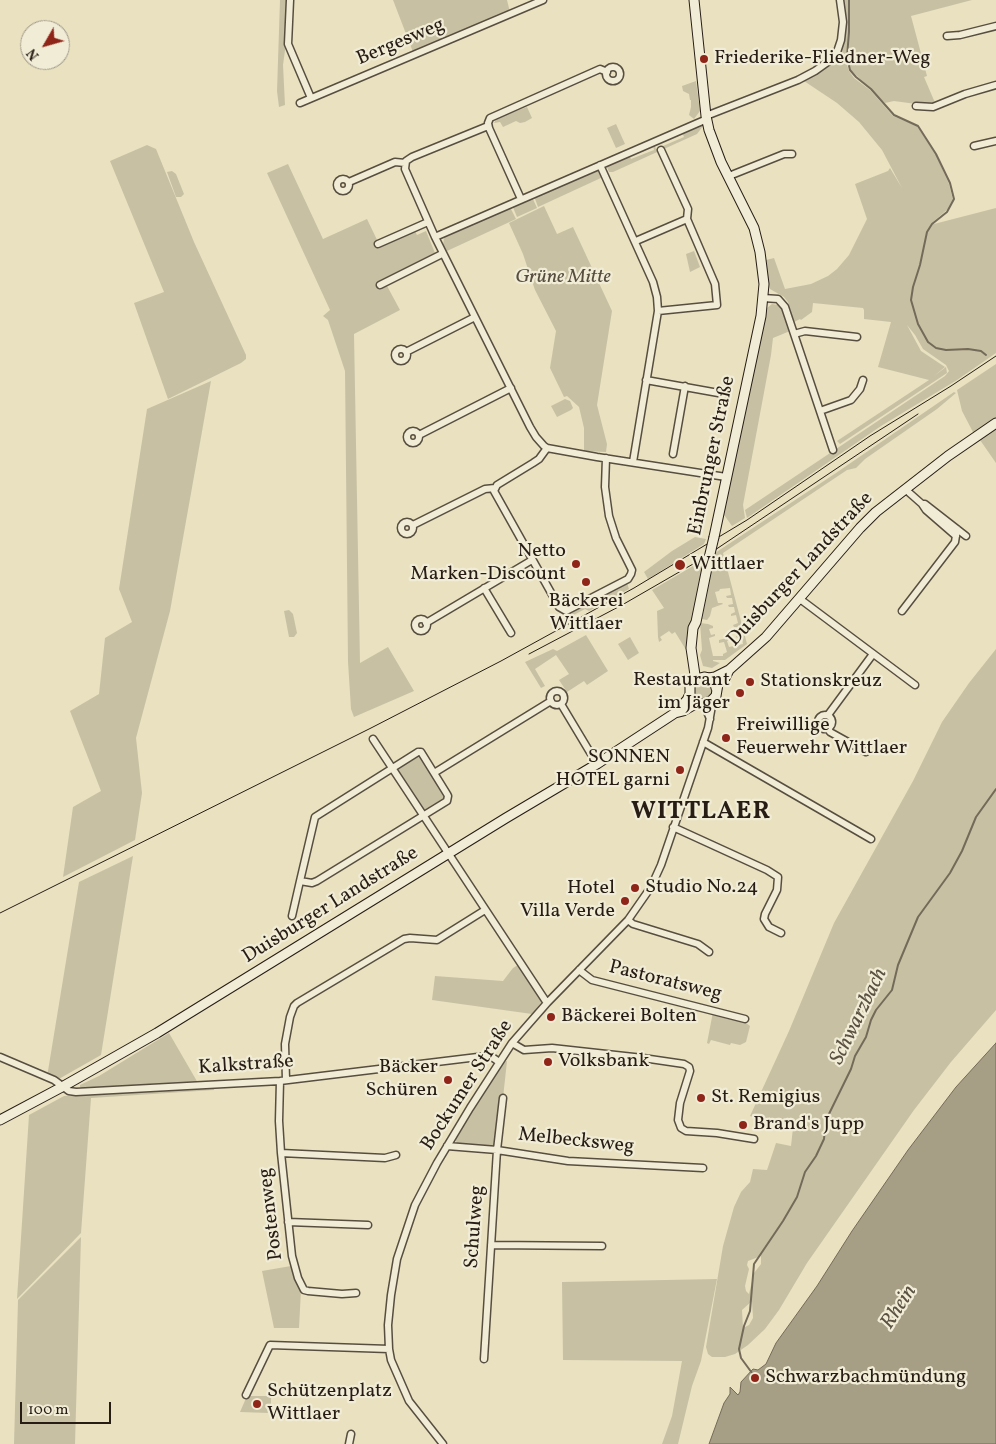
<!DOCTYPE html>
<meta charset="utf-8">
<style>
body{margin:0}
#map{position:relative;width:996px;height:1444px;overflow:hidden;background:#e9e1c0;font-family:Vollkorn,serif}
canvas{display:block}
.north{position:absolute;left:20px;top:20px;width:50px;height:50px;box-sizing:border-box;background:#f1ecd6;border:1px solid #a09989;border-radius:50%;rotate:232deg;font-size:14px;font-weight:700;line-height:20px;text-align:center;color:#271d15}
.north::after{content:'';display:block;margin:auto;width:18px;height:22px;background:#8f2418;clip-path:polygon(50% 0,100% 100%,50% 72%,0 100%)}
.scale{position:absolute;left:20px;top:1402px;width:91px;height:22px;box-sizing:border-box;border:2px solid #271d15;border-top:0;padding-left:6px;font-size:15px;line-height:18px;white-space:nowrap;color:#271d15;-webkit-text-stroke:4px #f1ecd6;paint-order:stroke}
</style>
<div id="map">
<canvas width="996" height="1444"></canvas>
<div class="north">N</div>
<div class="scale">100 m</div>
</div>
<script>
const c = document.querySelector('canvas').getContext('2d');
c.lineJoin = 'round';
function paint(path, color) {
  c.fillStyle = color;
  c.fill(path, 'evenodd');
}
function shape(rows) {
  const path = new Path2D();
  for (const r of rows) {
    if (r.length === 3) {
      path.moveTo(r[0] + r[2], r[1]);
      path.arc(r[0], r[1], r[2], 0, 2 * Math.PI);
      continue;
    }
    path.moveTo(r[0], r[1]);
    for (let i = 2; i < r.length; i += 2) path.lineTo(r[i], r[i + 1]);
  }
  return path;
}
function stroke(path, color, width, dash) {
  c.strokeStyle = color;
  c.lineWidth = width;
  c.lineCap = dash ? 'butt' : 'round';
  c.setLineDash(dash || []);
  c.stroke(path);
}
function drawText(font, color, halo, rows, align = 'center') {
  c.font = font + ' Vollkorn,serif';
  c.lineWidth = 4.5;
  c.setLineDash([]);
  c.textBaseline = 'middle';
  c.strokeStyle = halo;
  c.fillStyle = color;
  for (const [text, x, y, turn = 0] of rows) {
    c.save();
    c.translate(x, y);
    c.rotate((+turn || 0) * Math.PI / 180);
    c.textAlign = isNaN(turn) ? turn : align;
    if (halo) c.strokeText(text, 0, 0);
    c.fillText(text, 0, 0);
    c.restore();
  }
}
paint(shape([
 [280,0,288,0,286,43,283,65,285,105,279,107,277,91],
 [393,0,507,0,510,12,413,52],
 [842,0,972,0,911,16,927,76,924,77,936,105,916,104,894,101,885,103,851,70,848,62,849,41,846,62,849,71,854,78,870,90,893,116,917,126,936,155,949,184,953,200,949,208,933,222,934,224,996,208,996,353,957,380,881,426,747,518,745,510,945,376,949,371,946,365,923,349,915,335,907,325,921,351,945,367,934,376,946,367,947,373,840,444,837,441,929,380,878,367,891,322,864,319,864,310,863,308,813,303,812,312,801,320,800,319,794,322,788,302,784,297,770,289,769,287,766,260,774,258,785,289,811,284,828,276,837,269,849,255,867,219,855,184,888,171,890,168,902,188,882,150,859,122,837,103,804,81,803,78,838,54],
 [696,81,700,111,694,119,689,115,691,107,691,100,690,100,689,94,683,91,682,86],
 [527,107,532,118,525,122,520,123,516,121,503,127,500,122,494,123,497,118],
 [616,124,625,144,616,148,607,128],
 [698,125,703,126,697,134,613,172,609,172,607,167,613,161,629,154,631,159,654,150,653,145,654,144,656,149,684,137,682,132],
 [147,145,156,149,194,242,246,355,246,359,241,363,168,399,134,303,164,292,110,161],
 [288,164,323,239,367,219,379,244,414,229,417,235,426,231,435,253,427,260,386,284,400,310,354,334,360,663,388,647,414,691,354,717,351,709,348,662,345,371,328,320,323,316,330,310,267,173],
 [597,170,603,177,538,207,534,196],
 [172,171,176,174,184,194,181,197,176,197,167,172],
 [532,197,537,208,517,217,512,205],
 [544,206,557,234,573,227,612,311,597,405,607,444,606,452,584,451,584,428,579,407,567,396,564,397,550,368,556,331,535,290,523,254,509,223],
 [510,207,516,219,447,251,443,245,444,238,450,232],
 [694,251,700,267,690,272,686,254],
 [772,304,778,305,783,309,790,331,773,338,771,355,743,505,745,518,732,526,722,512,767,308],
 [996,364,996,420,974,434,962,411,957,390],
 [211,381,170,611,136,738,142,793,135,840,63,877,73,807,101,791,70,711,99,694,105,638,132,622,119,589,147,409],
 [954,392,956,393,937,409,865,459,856,468,847,470,723,553,747,644,725,660,713,660,713,661,720,663,712,668,703,666,700,655,702,650,700,623,708,624,713,626,713,628,709,629,711,635,715,634,715,636,709,638,713,656,723,656,723,654,727,652,724,642,719,643,719,640,731,637,732,639,727,641,729,647,743,644,742,637,737,638,736,636,741,635,739,627,734,627,733,625,738,623,736,615,731,616,731,614,735,612,734,607,729,607,728,605,733,604,732,598,727,598,726,596,731,595,730,588,720,589,719,591,715,592,718,603,722,603,723,604,712,608,710,616,707,620,702,619,715,553,836,473],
 [565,399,570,401,573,408,571,410,557,417,551,406],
 [996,429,996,463,980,440],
 [695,537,706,539,704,544,648,579,644,572,672,551],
 [705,559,694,608,688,653,675,632,672,634,669,631,660,637,662,640,659,642,658,637,657,611,664,608,652,590],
 [627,583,629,589,589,611,585,609,562,621,561,618],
 [289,610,293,614,297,633,294,637,289,637,284,611],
 [586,635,608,671,587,685,584,681,567,692,559,680,569,674,556,655,535,669,545,686,541,688,525,662,553,649,557,651],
 [630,637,639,653,628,660,618,644],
 [996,649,996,1010,951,1062,914,1110,807,1263,779,1310,765,1329,748,1345,735,1354,725,1357,712,1357,708,1354,706,1347,723,1246,734,1207,741,1192,750,1182,753,1169,767,1170,776,1143,791,1146,793,1128,750,1116,789,1031,834,923,913,781,942,722,969,683],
 [761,1256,761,1264,754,1273,749,1294,746,1291,745,1286,749,1269,747,1265,748,1261],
 [752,1301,753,1318,749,1325,743,1328,742,1310],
 [703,691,9],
 [419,755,444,796,444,798,424,810,397,768],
 [133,856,101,1055,57,1080,47,1077,79,882],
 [518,965,542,1001,532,1014,432,1000,435,976,503,981,513,968],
 [713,1012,742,1020,750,1026,746,1042,740,1045,731,1043,730,1045,711,1040,709,1044,707,1043],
 [169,1033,198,1083,81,1088,80,1087,80,1085,99,1076],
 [507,1061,503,1098,495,1146,457,1143,455,1139,504,1062],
 [206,1087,214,1088,214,1090,91,1098,81,1233,17,1299,29,1115,64,1096],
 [81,1237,75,1444,14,1444,18,1300],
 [291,1266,301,1290,299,1328,274,1328,262,1271],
 [717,1279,701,1361,692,1386,678,1444,662,1444,672,1416,682,1361,563,1360,562,1282],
 [247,1396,271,1396,271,1412,269,1413,240,1412]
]), '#c8c0a3');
const water = shape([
 [996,1043,996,1444,709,1444,724,1403,730,1394,730,1387,738,1395,740,1392,741,1382,753,1369,758,1370,766,1364,776,1343,817,1286,852,1231,908,1150,956,1087,996,1043]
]);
paint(water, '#a79e86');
stroke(water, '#746a59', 1);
stroke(shape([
 [849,0,849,32,847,57,850,70,856,77,871,89,894,115,918,126,936,154,950,183,954,199,947,212,932,224,927,232,920,265,913,287,911,300,918,324,928,342,936,348,946,350,968,349,981,351,986,355],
 [752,1373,741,1358,739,1349,744,1326,750,1311,754,1264,783,1221,797,1197,805,1172,816,1156,824,1139,826,1120,851,1069,855,1056,866,1037,871,1020,876,1010,892,990,898,965,918,917,950,873,962,851,976,817,996,789]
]), '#746a59', 2);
const street = shape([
 [290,0,288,44,311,98],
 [947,36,960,35,996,26],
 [613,74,7],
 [300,103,543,0],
 [916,106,933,107,965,94,996,85],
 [706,116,798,80,815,71,829,61,837,52,841,40,843,22,840,0],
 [488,126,412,157,406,161,405,169,435,237,707,119],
 [974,146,996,141],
 [600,165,653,282,657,297,658,311,633,462],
 [729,176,784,154,792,154],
 [343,185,6],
 [349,182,395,162,405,163],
 [521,199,489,128,488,123,490,118,600,69,607,72],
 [435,237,530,427,536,437,544,446,547,448,597,457,726,477],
 [636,241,687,219,688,209,661,150],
 [378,244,428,222],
 [380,285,442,254],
 [763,298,778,299,785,307,833,450],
 [658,311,717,305,715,284,687,219],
 [794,334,805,331,857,337],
 [401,355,6],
 [406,352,475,317],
 [646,380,724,394],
 [820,411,851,400,860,389,863,380],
 [413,437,6],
 [419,435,511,388],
 [547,448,539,459,533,463,497,485,494,491,559,607,566,611,628,579,631,574,632,570,616,538,609,516,605,487,606,458],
 [673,454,685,386],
 [905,489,922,504,925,504,966,536],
 [922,504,926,510,956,536],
 [407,528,6],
 [413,525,485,489,495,488],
 [484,588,511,633],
 [800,599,915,685],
 [902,611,955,542,957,529],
 [421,625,6],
 [426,623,532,560],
 [557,698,7],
 [561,704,597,764],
 [702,704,706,709,710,719],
 [828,715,873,654],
 [825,722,7],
 [828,728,830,732,866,752],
 [373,739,547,1003],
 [703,742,871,839],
 [418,752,421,752,447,794,448,796,447,801,317,881,312,883,300,881,315,817,418,752],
 [434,773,551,701],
 [673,827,767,870,778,877,777,890,765,914,764,919,769,927,781,933],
 [292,916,300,881],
 [628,920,633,924,698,944,709,952],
 [579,970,592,980,745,1019],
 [512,1043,524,1050,552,1048,643,1058,684,1064,689,1067,690,1071,680,1103,678,1120,681,1128,686,1131,717,1133,754,1139],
 [0,1057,54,1080,69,1091,76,1092,280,1081,486,1056,492,1057,499,1062],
 [286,1080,285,1044,290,1017,294,1006,297,1003,404,939,410,938,437,940,485,910],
 [280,1081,279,1121,281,1153,292,1256,298,1278,304,1290,308,1291,342,1294,356,1293],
 [447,1146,497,1150,568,1161,703,1168],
 [281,1153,385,1158,396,1155],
 [288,1222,368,1225],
 [491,1245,602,1246],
 [484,1359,497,1150,503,1098],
 [246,1395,270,1345,389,1349],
 [349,1444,351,1434],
 [443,1444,409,1401,391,1360,389,1349,388,1325,391,1295,397,1259,415,1205,437,1163,470,1108,512,1043,547,1003,628,920,651,887,661,865,708,728,713,700]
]);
const secondary = shape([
 [694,0,706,116,709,130,721,162,754,228,760,252,764,284,761,316,714,537],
 [709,678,715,677,729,670,766,637,860,528,876,512,948,456,996,423],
 [693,680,695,675,691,648,693,628,696,622,709,558],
 [694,701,702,704,711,701,716,696,718,684,725,678,729,670],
 [675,713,687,700,690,694,690,685,696,679,704,677,709,678,715,683,716,688],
 [0,1120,62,1087,157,1033,506,818,597,764,675,713,683,711,697,703]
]);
stroke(street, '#584e40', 9);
stroke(secondary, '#271d15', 11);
stroke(street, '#f1ecd6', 6);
stroke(secondary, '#f1ecd6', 9);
stroke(shape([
 [529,654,622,605,700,560,918,414],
 [0,913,371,728,501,661,634,588,747,520,870,436,951,386,996,356]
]), '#271d15', 1);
const secondaryBridge = shape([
 [709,558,714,537]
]);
stroke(secondaryBridge, '#271d15', 11, []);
stroke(secondaryBridge, '#f1ecd6', 9);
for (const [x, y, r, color] of [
 [704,59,5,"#8f2418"],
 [576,564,5,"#8f2418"],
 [680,565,6,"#8f2418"],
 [586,582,5,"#8f2418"],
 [750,682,5,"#8f2418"],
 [740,693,5,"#8f2418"],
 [726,738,5,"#8f2418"],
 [680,770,5,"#8f2418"],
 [635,888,5,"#8f2418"],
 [625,901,5,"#8f2418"],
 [551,1017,5,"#8f2418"],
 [548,1062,5,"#8f2418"],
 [448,1080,5,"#8f2418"],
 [701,1098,5,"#8f2418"],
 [743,1125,5,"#8f2418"],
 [755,1378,5,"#8f2418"],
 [257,1404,5,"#8f2418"]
]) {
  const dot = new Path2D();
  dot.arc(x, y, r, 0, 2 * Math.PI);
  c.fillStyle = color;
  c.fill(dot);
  stroke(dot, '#f1ecd6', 2);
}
drawText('20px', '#271d15', '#f1ecd6', [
 ["Bergesweg",401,43,-23],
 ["Einbrunger Straße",713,456,-78],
 ["Duisburger Landstraße",801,570,-47],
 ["Duisburger Landstraße",331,906,-32],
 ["Pastoratsweg",665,982,14],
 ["Kalkstraße",246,1066,-4],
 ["Bockumer Straße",468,1086,-57],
 ["Melbecksweg",576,1142,6],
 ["Postenweg",272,1214,-97],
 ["Schulweg",476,1227,-86]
]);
drawText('20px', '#271d15', '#f1ecd6', [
 ["Friederike-Fliedner-Weg",714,59],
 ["Netto",566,552,"right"],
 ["Marken-Discount",566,575,"right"],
 ["Wittlaer",691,565],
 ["Bäckerei",586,602,"center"],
 ["Wittlaer",586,625,"center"],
 ["Restaurant",730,681,"right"],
 ["im Jäger",730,704,"right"],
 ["Stationskreuz",760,682],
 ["Freiwillige",736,726],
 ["Feuerwehr Wittlaer",736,749],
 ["SONNEN",670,758,"right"],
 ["HOTEL garni",670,781,"right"],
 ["Studio No.24",645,888],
 ["Hotel",615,889,"right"],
 ["Villa Verde",615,912,"right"],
 ["Bäckerei Bolten",561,1017],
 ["Volksbank",558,1062],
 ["Bäcker",438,1068,"right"],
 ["Schüren",438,1091,"right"],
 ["St. Remigius",711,1098],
 ["Brand's Jupp",753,1125],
 ["Schwarzbachmündung",765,1378],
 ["Schützenplatz",267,1392],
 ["Wittlaer",267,1415]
], 'left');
drawText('italic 20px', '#574e40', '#f1ecd6', [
 ["Grüne Mitte",563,278]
]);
drawText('italic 21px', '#5a5142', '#f1ecd6', [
 ["Schwarzbach",860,1017,-64],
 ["Rhein",900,1308,-57]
]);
c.letterSpacing = '1px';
drawText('bold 25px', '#271d15', '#f1ecd6', [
 ["WITTLAER",701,813]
]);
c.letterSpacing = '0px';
</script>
